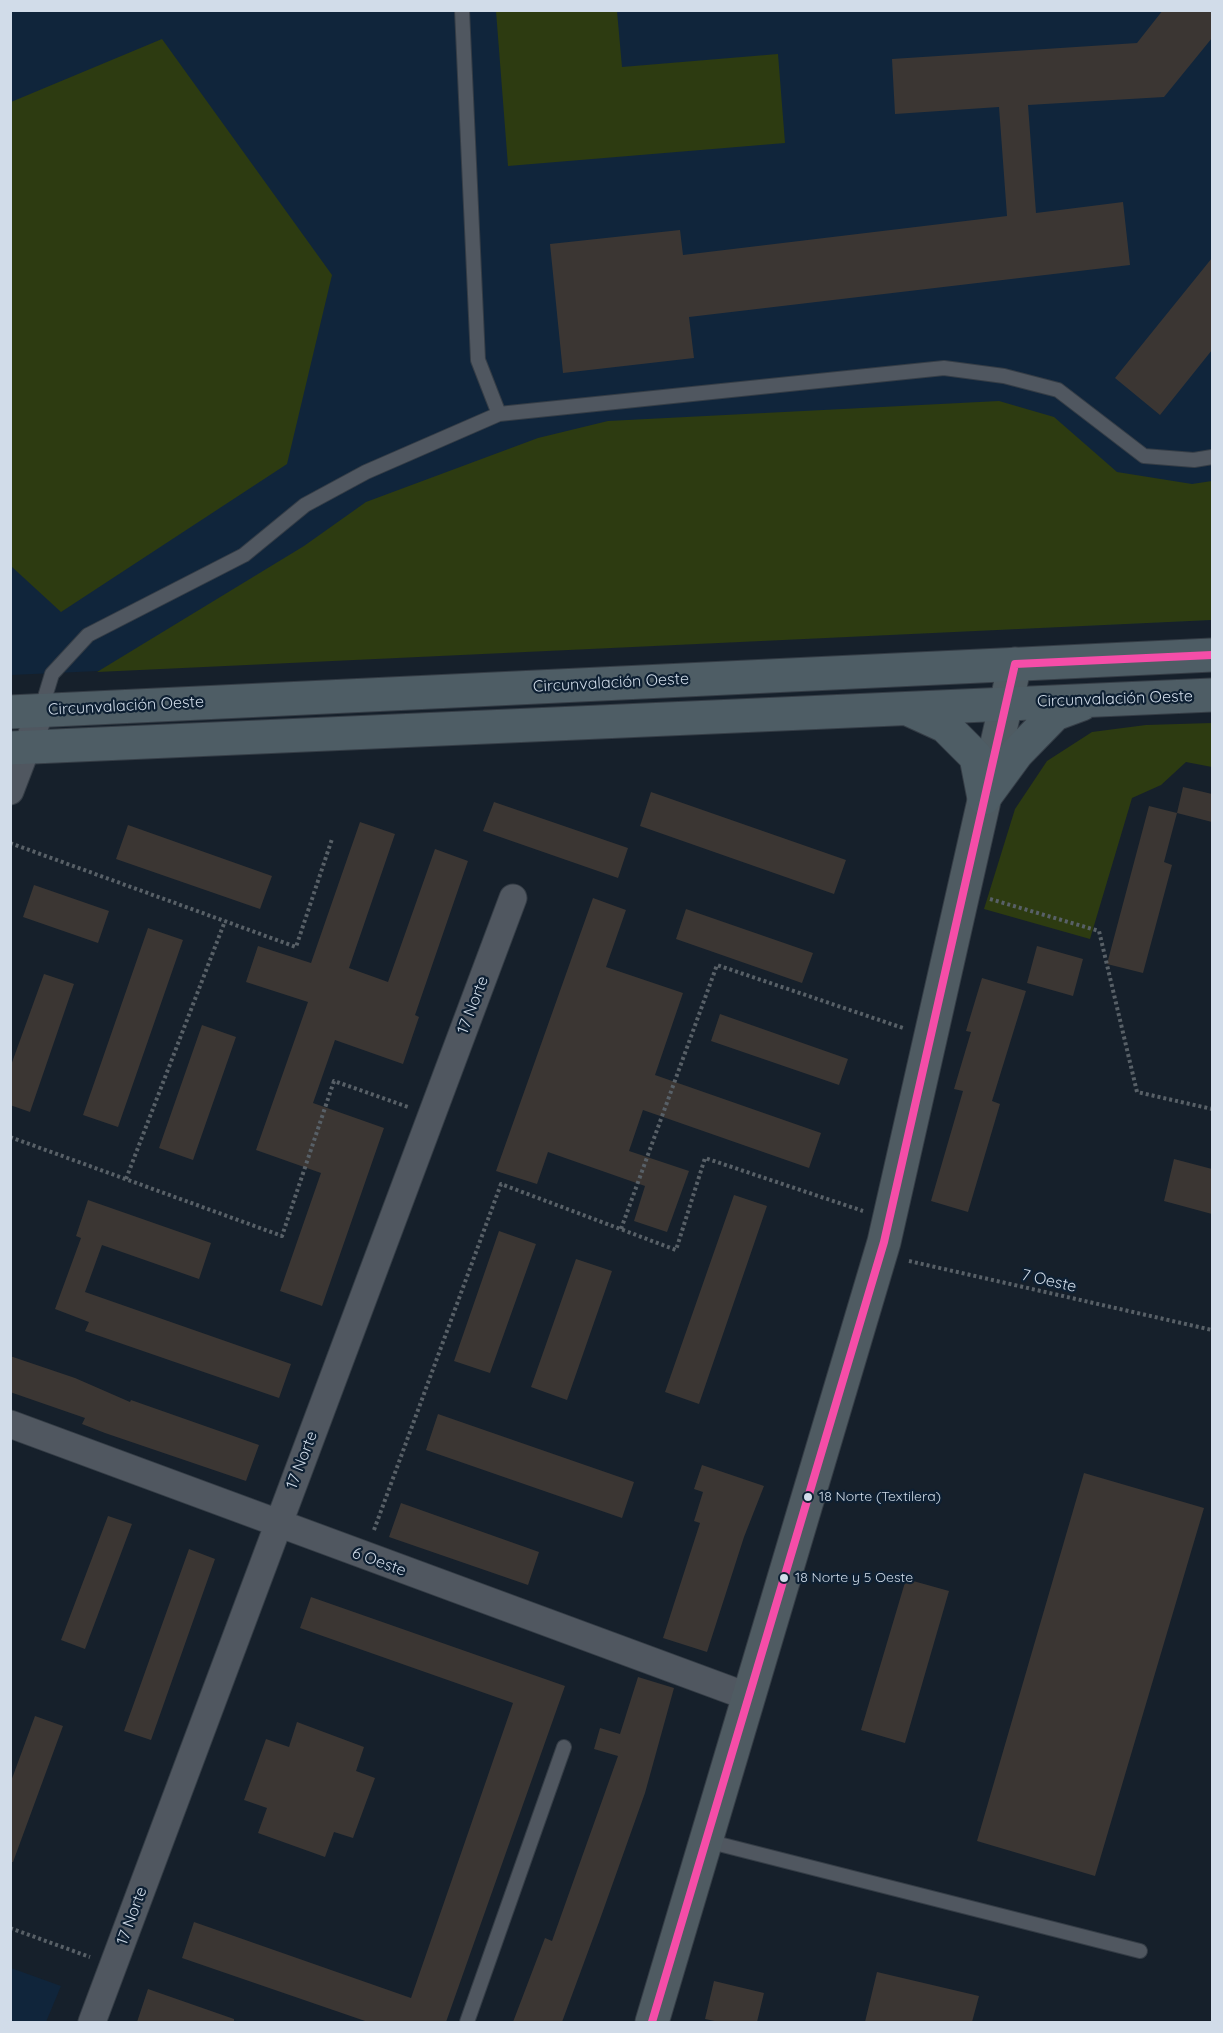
<!DOCTYPE html>
<meta charset="utf-8">
<style>
body{margin:0}
#map{position:relative;width:1223px;height:2033px;overflow:hidden;background:#16202b;font-family:Quicksand,sans-serif}
canvas{display:block}
.frame{position:absolute;inset:0;border:12px solid #d1dce9;pointer-events:none}
</style>
<div id="map">
<canvas width="1223" height="2033"></canvas>
<div class="frame"></div>
</div>
<script>
const c = document.querySelector('canvas').getContext('2d');
c.lineJoin = 'round';
function paint(path, color) {
  c.fillStyle = color;
  c.fill(path, 'evenodd');
}
function shape(rows) {
  const path = new Path2D();
  for (const r of rows) {
    path.moveTo(r[0], r[1]);
    for (let i = 2; i < r.length; i += 2) path.lineTo(r[i], r[i + 1]);
  }
  return path;
}
function stroke(path, color, width, dash) {
  c.strokeStyle = color;
  c.lineWidth = width;
  c.lineCap = dash ? 'butt' : 'round';
  c.setLineDash(dash || []);
  c.stroke(path);
}
function drawText(font, color, halo, rows, align = 'center') {
  c.font = font + ' Quicksand,sans-serif';
  c.lineWidth = 4.5;
  c.setLineDash([]);
  c.textBaseline = 'middle';
  c.strokeStyle = halo;
  c.fillStyle = color;
  for (const [text, x, y, turn = 0] of rows) {
    c.save();
    c.translate(x, y);
    c.rotate((+turn || 0) * Math.PI / 180);
    c.textAlign = isNaN(turn) ? turn : align;
    if (halo) c.strokeText(text, 0, 0);
    c.fillText(text, 0, 0);
    c.restore();
  }
}
paint(shape([
 [10,11,1212,11,1212,620,11,675],
 [11,1968,61,1986,46,2022,11,2022]
]), '#10253b');
paint(shape([
 [496,11,617,11,622,67,778,54,785,143,508,166],
 [162,39,332,275,287,464,61,612,11,566,11,102],
 [999,401,1054,417,1117,472,1192,484,1212,481,1212,620,97,672,304,546,366,502,538,438,608,421],
 [1212,723,1212,767,1186,762,1161,785,1132,798,1090,939,984,909,1015,809,1047,761,1092,732,1146,725]
]), '#2d3b11');
paint(shape([
 [1163,10,1212,10,1212,38,1164,97,1028,105,1036,213,1123,202,1130,265,689,317,694,358,563,373,550,244,680,230,683,255,1007,216,999,107,895,114,892,59,1137,43],
 [1212,258,1212,350,1160,415,1115,378],
 [1183,787,1212,794,1212,822,1177,813],
 [651,792,846,860,834,894,640,826],
 [494,802,628,848,618,878,483,831],
 [1149,806,1177,813,1164,862,1172,865,1143,973,1107,964],
 [360,822,395,834,349,968,388,982,435,849,468,861,415,1015,419,1017,403,1064,335,1040,313,1103,384,1128,322,1306,280,1291,321,1173,256,1150,308,1002,246,982,258,946,311,963],
 [128,825,272,876,260,909,116,859],
 [34,885,109,911,98,943,23,917],
 [593,898,626,910,606,967,683,993,655,1075,821,1133,809,1168,643,1110,629,1151,689,1171,667,1232,634,1221,645,1186,548,1152,537,1184,496,1171],
 [686,909,813,953,802,983,676,939],
 [148,928,183,940,118,1127,83,1115],
 [1037,946,1083,959,1073,996,1027,983],
 [44,974,74,984,30,1112,10,1105,10,1068],
 [982,978,1026,991,992,1101,1000,1104,968,1212,931,1201,963,1091,954,1089,971,1032,966,1031],
 [720,1014,848,1059,839,1085,711,1041],
 [202,1025,236,1037,193,1160,159,1148],
 [1174,1159,1212,1169,1212,1214,1164,1201],
 [734,1195,767,1206,699,1404,665,1392],
 [88,1200,211,1243,199,1279,102,1245,85,1292,291,1364,279,1398,85,1331,89,1322,55,1309,81,1238,76,1236],
 [499,1231,536,1244,490,1373,454,1361],
 [576,1259,612,1271,567,1400,531,1387],
 [10,1356,75,1378,130,1402,131,1400,259,1445,246,1481,105,1433,82,1424,85,1418,10,1392],
 [438,1414,634,1482,622,1518,426,1450],
 [702,1465,764,1486,744,1537,707,1652,663,1638,700,1523,694,1521,703,1492,694,1489],
 [1084,1473,1204,1508,1095,1876,977,1841],
 [401,1503,539,1552,528,1585,389,1537],
 [108,1516,132,1524,85,1649,61,1640],
 [189,1549,215,1559,151,1740,124,1731],
 [906,1579,949,1591,905,1743,861,1730],
 [311,1597,565,1686,446,2022,368,2022,182,1958,194,1922,411,1998,513,1703,300,1628],
 [638,1677,674,1688,645,1793,599,1922,562,2022,513,2022,545,1938,552,1941,618,1756,594,1749,600,1728,620,1734],
 [35,1716,63,1726,13,1862,10,1862,10,1784],
 [297,1722,364,1747,356,1771,375,1778,353,1838,334,1832,325,1857,258,1833,267,1808,244,1800,266,1739,289,1747],
 [877,1972,979,1996,972,2022,865,2022],
 [714,1981,764,1993,757,2022,719,2022,705,2019],
 [148,1989,234,2019,234,2022,137,2022]
]), '#3b3633');
const service = shape([
 [462,10,478,360,499,414],
 [41,710,52,674,88,635,244,555,305,505,366,472,499,414,944,368,1004,376,1058,390,1144,456,1194,460,1212,457],
 [707,1841,1140,1951],
 [467,2022,564,1747]
]);
const minor = shape([
 [10,791,41,710],
 [10,1424,749,1697],
 [92,2022,513,898]
]);
const secondary = shape([
 [652,2022,884,1242,1015,664]
]);
const primary = shape([
 [910,710,945,726,976,757,984,798],
 [10,712,1212,655],
 [10,748,1212,695],
 [984,798,1017,753,1055,714,1082,704]
]);
stroke(service, '#353d46', 16);
stroke(minor, '#353d46', 29);
stroke(secondary, '#353d46', 35);
stroke(primary, '#353d46', 35);
stroke(shape([
 [10,843,296,947,332,839],
 [990,899,1099,931,1137,1092,1212,1109],
 [10,1137,282,1236,334,1081,408,1107],
 [126,1179,225,921],
 [621,1229,717,965,903,1028],
 [909,1261,1212,1330],
 [374,1530,501,1184,676,1250,705,1158,863,1211],
 [10,1928,90,1957]
]), '#586067', 4, [3, 3]);
stroke(service, '#505760', 14);
stroke(minor, '#505760', 27);
stroke(secondary, '#4f5b62', 33);
stroke(primary, '#4e5d65', 33);
stroke(shape([
 [652,2022,884,1242,1015,664,1212,655]
]), '#f54da8', 8);
for (const [x, y, r, color] of [
 [808,1497,5,"#d1dce9"],
 [784,1578,5,"#d1dce9"]
]) {
  const dot = new Path2D();
  dot.arc(x, y, r, 0, 2 * Math.PI);
  c.fillStyle = color;
  c.fill(dot);
  stroke(dot, '#0e2033', 2);
}
drawText('14px', '#d1dce9', '#0e2033', [
 ["18 Norte (Textilera)",819,1497],
 ["18 Norte y 5 Oeste",795,1578]
], 'left');
drawText('16px', '#d1dce9', '#0e2033', [
 ["Circunvalación Oeste",611,683,-3],
 ["Circunvalación Oeste",1115,699,-2],
 ["Circunvalación Oeste",126,706,-3],
 ["17 Norte",473,1005,-69],
 ["7 Oeste",1049,1281,13],
 ["17 Norte",302,1460,-69],
 ["6 Oeste",379,1562,20],
 ["17 Norte",132,1916,-70]
]);
</script>
